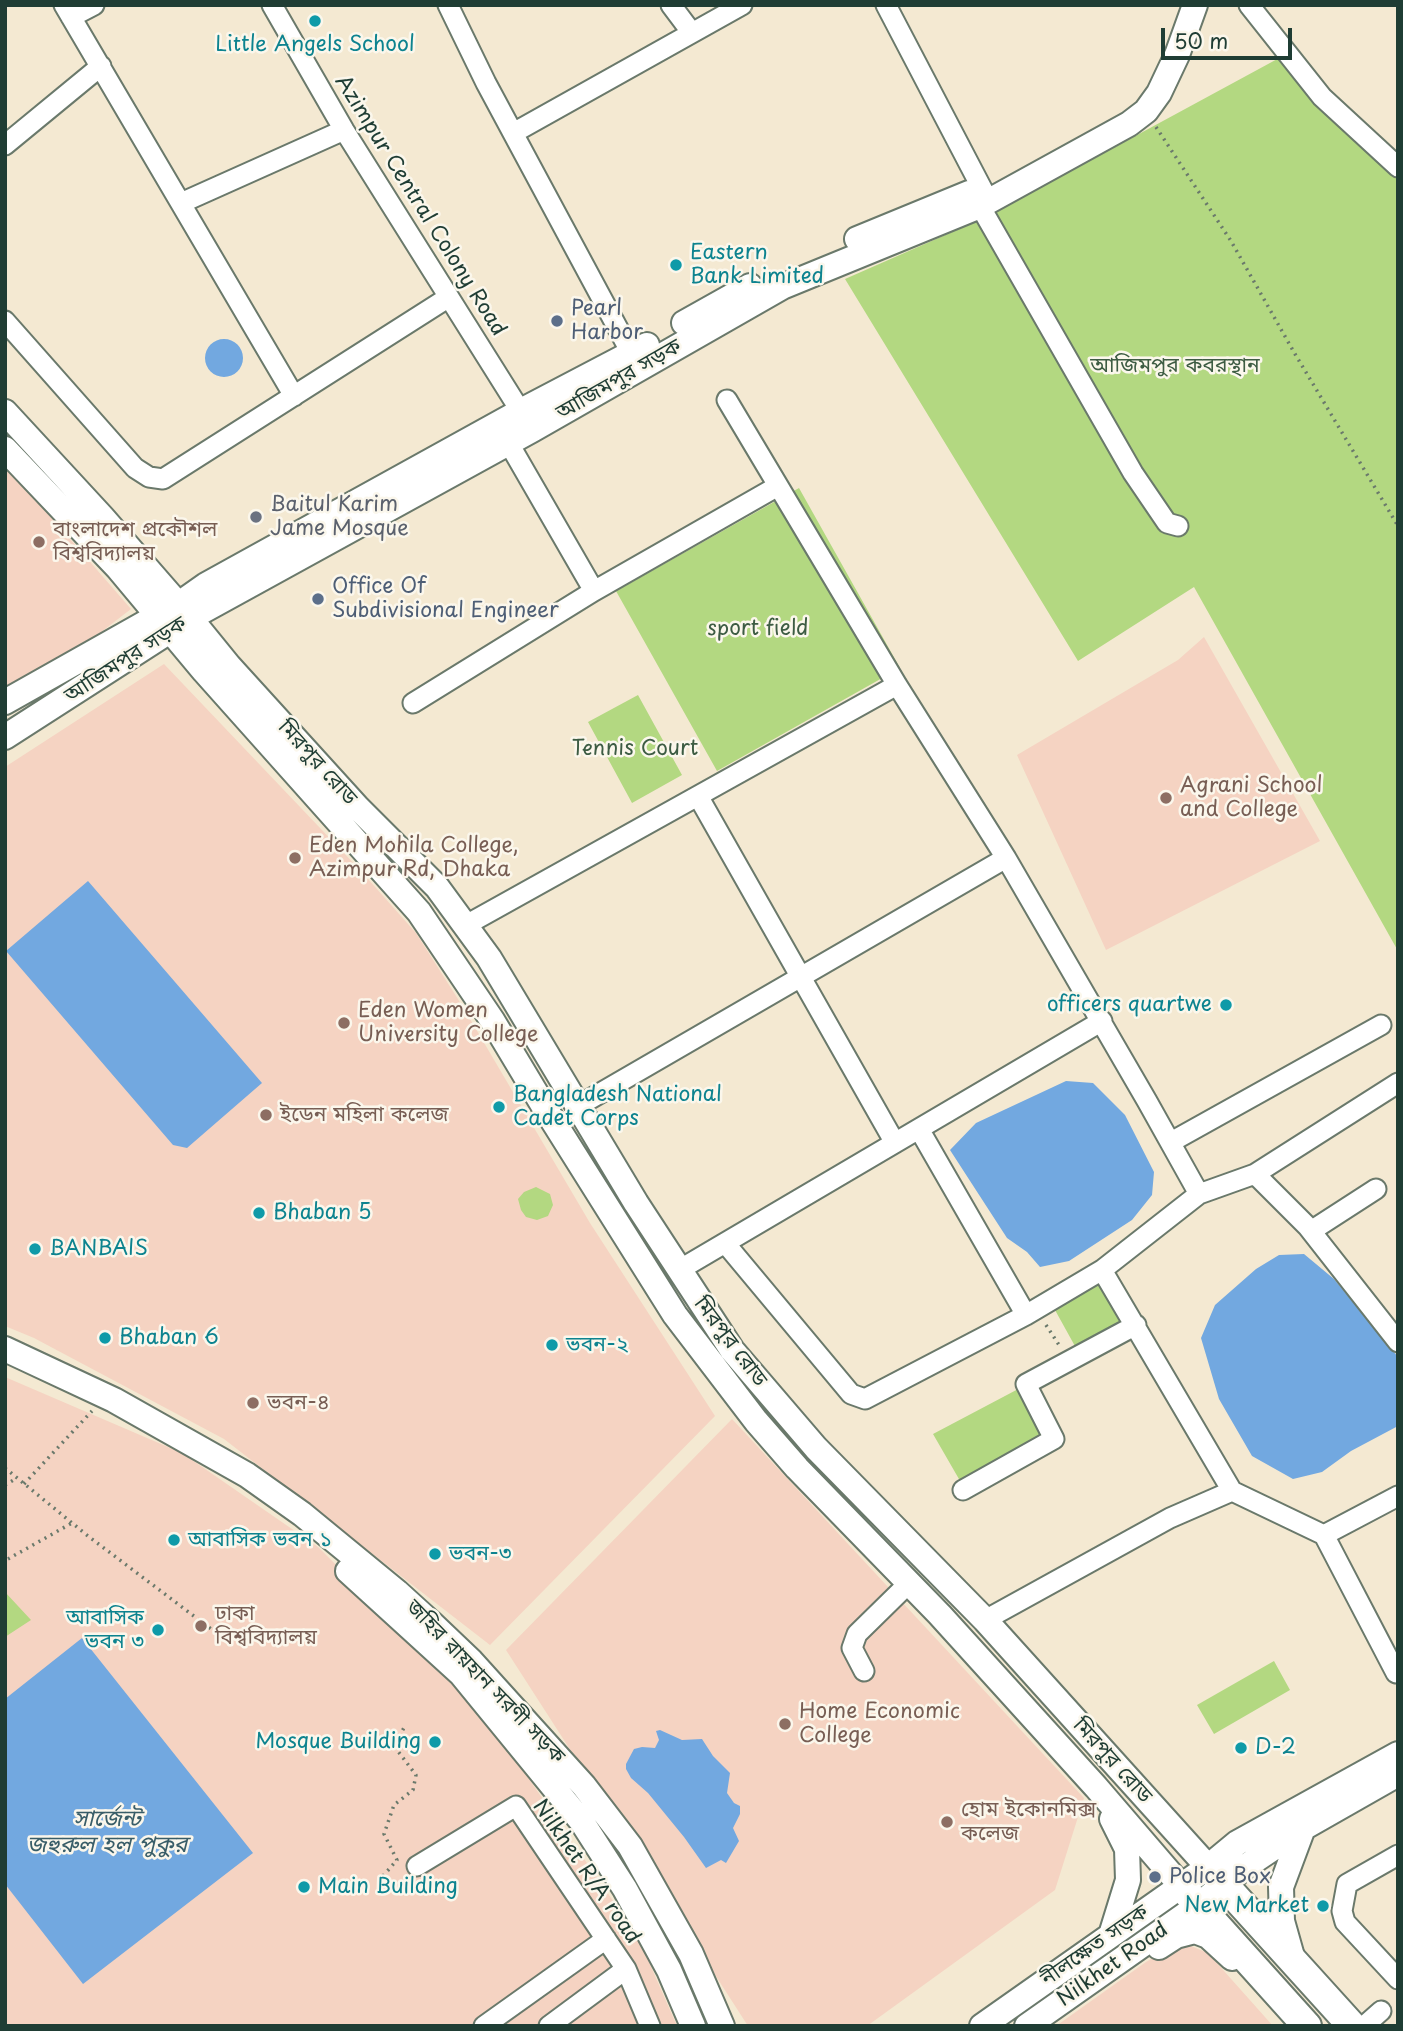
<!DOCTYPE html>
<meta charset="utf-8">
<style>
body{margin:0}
#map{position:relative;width:1403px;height:2031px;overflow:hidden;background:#f4e9d2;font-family:"Playpen Sans",sans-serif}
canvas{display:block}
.frame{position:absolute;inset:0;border:7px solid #1f3d34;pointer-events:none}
.scale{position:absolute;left:1161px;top:28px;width:131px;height:32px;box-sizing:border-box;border:4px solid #1f3d34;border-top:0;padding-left:9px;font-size:21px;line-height:24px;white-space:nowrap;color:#1f3d34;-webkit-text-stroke:5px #fbf7ec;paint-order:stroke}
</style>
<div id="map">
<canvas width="1403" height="2031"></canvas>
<div class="frame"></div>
<div class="scale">50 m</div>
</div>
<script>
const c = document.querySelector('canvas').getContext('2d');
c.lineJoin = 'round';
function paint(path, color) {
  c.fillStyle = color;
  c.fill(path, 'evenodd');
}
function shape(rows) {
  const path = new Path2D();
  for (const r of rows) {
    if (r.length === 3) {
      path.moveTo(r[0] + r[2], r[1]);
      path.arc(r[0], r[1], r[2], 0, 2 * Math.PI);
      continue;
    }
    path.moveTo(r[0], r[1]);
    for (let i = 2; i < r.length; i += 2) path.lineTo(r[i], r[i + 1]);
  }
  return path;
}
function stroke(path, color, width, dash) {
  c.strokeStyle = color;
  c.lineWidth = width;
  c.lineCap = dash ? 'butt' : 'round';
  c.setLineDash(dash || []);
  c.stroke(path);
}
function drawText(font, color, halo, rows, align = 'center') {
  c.font = font + ' "Playpen Sans","Noto Sans Bengali",sans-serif';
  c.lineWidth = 5;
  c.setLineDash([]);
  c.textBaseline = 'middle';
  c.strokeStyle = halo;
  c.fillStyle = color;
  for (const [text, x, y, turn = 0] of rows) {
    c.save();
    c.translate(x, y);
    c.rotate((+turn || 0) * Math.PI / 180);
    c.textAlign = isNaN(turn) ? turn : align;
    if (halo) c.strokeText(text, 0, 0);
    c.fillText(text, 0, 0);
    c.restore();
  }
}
paint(shape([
 [5,464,131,609,5,706],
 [1204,637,1320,841,1106,950,1017,755,1178,660],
 [164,664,360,870,416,933,463,1007,590,1223,715,1416,490,1645,224,1439,34,1338,5,1326,5,767],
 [5,1377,182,1453,318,1547,478,1705,638,1937,677,2026,5,2026],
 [732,1419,1084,1798,1055,1890,867,2026,748,2026,506,1650],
 [1181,1942,1208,1953,1273,2026,1056,2026,1146,1962]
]), '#f5d3c2');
paint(shape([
 [1281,57,1326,108,1398,177,1398,951,1194,587,1078,661,845,279,984,218],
 [799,488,900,668,717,771,616,591],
 [638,695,682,775,632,803,588,722],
 [536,1187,550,1194,553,1205,548,1216,537,1220,526,1217,521,1210,518,1199,524,1192],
 [1097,1283,1123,1322,1076,1348,1055,1310],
 [1022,1387,1049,1438,963,1486,933,1434],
 [5,1592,31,1620,5,1637],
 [1274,1661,1290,1690,1214,1734,1197,1705]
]), '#b3d881');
paint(shape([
 [224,358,19],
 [88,881,262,1083,187,1148,173,1145,6,951],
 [1066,1081,1093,1083,1125,1115,1154,1172,1152,1195,1132,1220,1069,1261,1040,1267,1027,1252,1007,1238,950,1150,976,1123],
 [1304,1254,1334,1279,1398,1357,1398,1426,1351,1451,1322,1472,1293,1479,1252,1456,1219,1399,1201,1338,1215,1305,1256,1269,1279,1255],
 [82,1638,253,1853,83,1984,5,1884,5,1699],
 [660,1730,682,1740,702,1739,713,1756,730,1773,727,1793,734,1803,740,1806,740,1814,733,1828,739,1841,726,1863,721,1860,706,1868,684,1837,648,1793,631,1778,626,1769,626,1764,634,1749,642,1747,655,1748,659,1740,656,1731]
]), '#72a8e0');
const minor = shape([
 [64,5,294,396],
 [272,5,344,130,528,423],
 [448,5,486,83,637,364],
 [671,5,692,33],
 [886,5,989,202],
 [1249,5,1322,97,1398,167],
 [71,17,94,5],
 [515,132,742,5],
 [5,145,101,66],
 [181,203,344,130],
 [980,206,1133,473,1167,523,1178,526],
 [5,321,135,468,149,477,163,479,449,297],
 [727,400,897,685,1006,858,1147,1101,1199,1194],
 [508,442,594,591],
 [413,703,594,591,778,486],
 [698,796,895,1143],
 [466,925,897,685],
 [578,1106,1006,858],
 [919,1129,1026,1315],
 [1171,1142,1381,1025],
 [1255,1174,1307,1226,1398,1342],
 [1311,1231,1376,1189],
 [725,1243,851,1394,865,1399,1026,1315,1102,1270,1199,1194,1255,1174,1398,1083],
 [679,1270,1102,1021],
 [1102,1270,1232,1491,1324,1535,1398,1496],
 [963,1490,1054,1439,1026,1384,1136,1325],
 [1324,1535,1396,1673],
 [985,1620,1170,1518,1232,1491],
 [864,1671,852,1648,857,1634,909,1583],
 [1398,1855,1347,1884,1342,1911,1345,1922,1398,1979],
 [417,1866,516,1806,626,1969,650,2026],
 [484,2026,606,1939],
 [549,2026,626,1969],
 [1364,2026,1381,2011]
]);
const major = shape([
 [857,239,969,193],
 [684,323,750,286],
 [5,412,102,517,190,618,229,666,358,808,437,887,489,958,636,1203,732,1350,816,1448,985,1620,1208,1867],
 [5,449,118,568,204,671,419,912,492,1020,543,1105,675,1315,756,1421,797,1468,940,1615,1096,1787,1181,1886],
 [5,702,179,604,206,585,521,411,647,345],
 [5,737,190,618,532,430,782,287,980,206,1129,124,1146,111,1159,93,1177,55,1195,5],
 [5,1349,114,1400,247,1475,302,1514,397,1592,430,1622,471,1661,584,1786,630,1846,691,1954,722,2026],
 [348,1571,461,1674,582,1822,625,1889,669,1970,693,2026],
 [1111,1935,1128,1880,1127,1849,1112,1819],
 [1159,1947,1176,1936,1195,1931,1208,1936,1232,1958],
 [1293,1960,1282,1921,1281,1887,1303,1828],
 [982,2026,1208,1867,1237,1843,1398,1754],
 [1027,2026,1199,1905,1242,1869,1303,1828,1398,1774]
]);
const highway = shape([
 [1208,1867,1352,2026],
 [1181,1886,1307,2026]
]);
stroke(minor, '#6a796b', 23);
stroke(major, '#6a796b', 28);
stroke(highway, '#6a796b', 32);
stroke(shape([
 [1156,127,1231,241,1295,354,1398,526],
 [1046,1325,1061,1348],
 [5,1468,88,1536,215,1632],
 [24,1484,92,1411],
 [5,1485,17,1478],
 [8,1559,72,1523],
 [383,1876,397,1860,384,1834,394,1805,413,1790,416,1775,394,1746,406,1724]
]), '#6a796b', 3.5, [2, 5]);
stroke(minor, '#fff', 19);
stroke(major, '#fff', 24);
stroke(highway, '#fff', 28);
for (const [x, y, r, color] of [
 [315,21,7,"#0f9aa8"],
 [676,265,7,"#0f9aa8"],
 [557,321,7,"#5c6f8a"],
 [256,517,7,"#6b7280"],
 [39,542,7,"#8d6e63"],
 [318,599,7,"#5c6f8a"],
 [1166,798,7,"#8d6e63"],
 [295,858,7,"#8d6e63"],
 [1226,1005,7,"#0f9aa8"],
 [344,1023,7,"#8d6e63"],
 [499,1107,7,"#0f9aa8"],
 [266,1115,7,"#8d6e63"],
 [259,1213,7,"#0f9aa8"],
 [35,1249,7,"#0f9aa8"],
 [105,1338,7,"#0f9aa8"],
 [552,1345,7,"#0f9aa8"],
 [253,1403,7,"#8d6e63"],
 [174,1540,7,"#0f9aa8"],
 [435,1554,7,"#0f9aa8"],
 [201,1626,7,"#8d6e63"],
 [158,1630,7,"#0f9aa8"],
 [785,1724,7,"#8d6e63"],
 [435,1742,7,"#0f9aa8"],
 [1241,1748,7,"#0f9aa8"],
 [947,1822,7,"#8d6e63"],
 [1155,1877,7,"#5c6f8a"],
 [304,1887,7,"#0f9aa8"],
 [1323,1906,7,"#0f9aa8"]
]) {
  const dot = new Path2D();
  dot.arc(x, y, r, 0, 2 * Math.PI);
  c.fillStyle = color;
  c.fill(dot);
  stroke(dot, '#fbf7ec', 2.5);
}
drawText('21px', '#0d838f', '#fbf7ec', [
 ["Little Angels School",315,45,"center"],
 ["Eastern",690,253],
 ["Bank Limited",690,277],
 ["officers quartwe",1212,1005,"right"],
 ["Bangladesh National",513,1095],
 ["Cadet Corps",513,1119],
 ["Bhaban 5",273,1213],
 ["BANBAIS",49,1249],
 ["Bhaban 6",119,1338],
 ["ভবন-২",566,1345],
 ["আবাসিক ভবন ১",188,1540],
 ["ভবন-৩",449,1554],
 ["আবাসিক",144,1618,"right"],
 ["ভবন ৩",144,1642,"right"],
 ["Mosque Building",421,1742,"right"],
 ["D-2",1255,1748],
 ["Main Building",318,1887],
 ["New Market",1309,1906,"right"]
], 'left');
drawText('21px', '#1f3d34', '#fbf7ec', [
 ["Azimpur Central Colony Road",420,206,58],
 ["আজিমপুর সড়ক",619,380,-30],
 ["আজিমপুর সড়ক",126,660,-33],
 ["মিরপুর রোড",317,763,48],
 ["মিরপুর রোড",730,1342,53],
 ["জহির রায়হান সরণী সড়ক",485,1682,46],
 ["মিরপুর রোড",1112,1761,48],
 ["Nilkhet R/A road",586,1872,55],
 ["নীলক্ষেত সড়ক",1095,1946,-35],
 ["Nilkhet Road",1113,1965,-35]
]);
drawText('21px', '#4e5e75', '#fbf7ec', [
 ["Pearl",571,309],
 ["Harbor",571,333],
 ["Office Of",332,587],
 ["Subdivisional Engineer",332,611],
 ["Police Box",1169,1877]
], 'left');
drawText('21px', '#3d5c43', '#fbf7ec', [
 ["আজিমপুর কবরস্থান",1175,366],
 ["sport field",758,629],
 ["Tennis Court",635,749]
]);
drawText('21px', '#5b616d', '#fbf7ec', [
 ["Baitul Karim",270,505],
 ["Jame Mosque",270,529]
], 'left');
drawText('21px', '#785e54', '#fbf7ec', [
 ["বাংলাদেশ প্রকৌশল",53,530],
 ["বিশ্ববিদ্যালয়",53,554],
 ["Agrani School",1180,786],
 ["and College",1180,810],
 ["Eden Mohila College,",309,846],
 ["Azimpur Rd, Dhaka",309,870],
 ["Eden Women",358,1011],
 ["University College",358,1035],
 ["ইডেন মহিলা কলেজ",280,1115],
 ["ভবন-৪",267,1403],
 ["ঢাকা",215,1614],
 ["বিশ্ববিদ্যালয়",215,1638],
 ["Home Economic",799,1712],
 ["College",799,1736],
 ["হোম ইকোনমিক্স",961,1810],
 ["কলেজ",961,1834]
], 'left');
drawText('italic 23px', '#385d68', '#fbf7ec', [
 ["সার্জেন্ট",107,1820],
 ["জহুরুল হল পুকুর",107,1846]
]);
</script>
